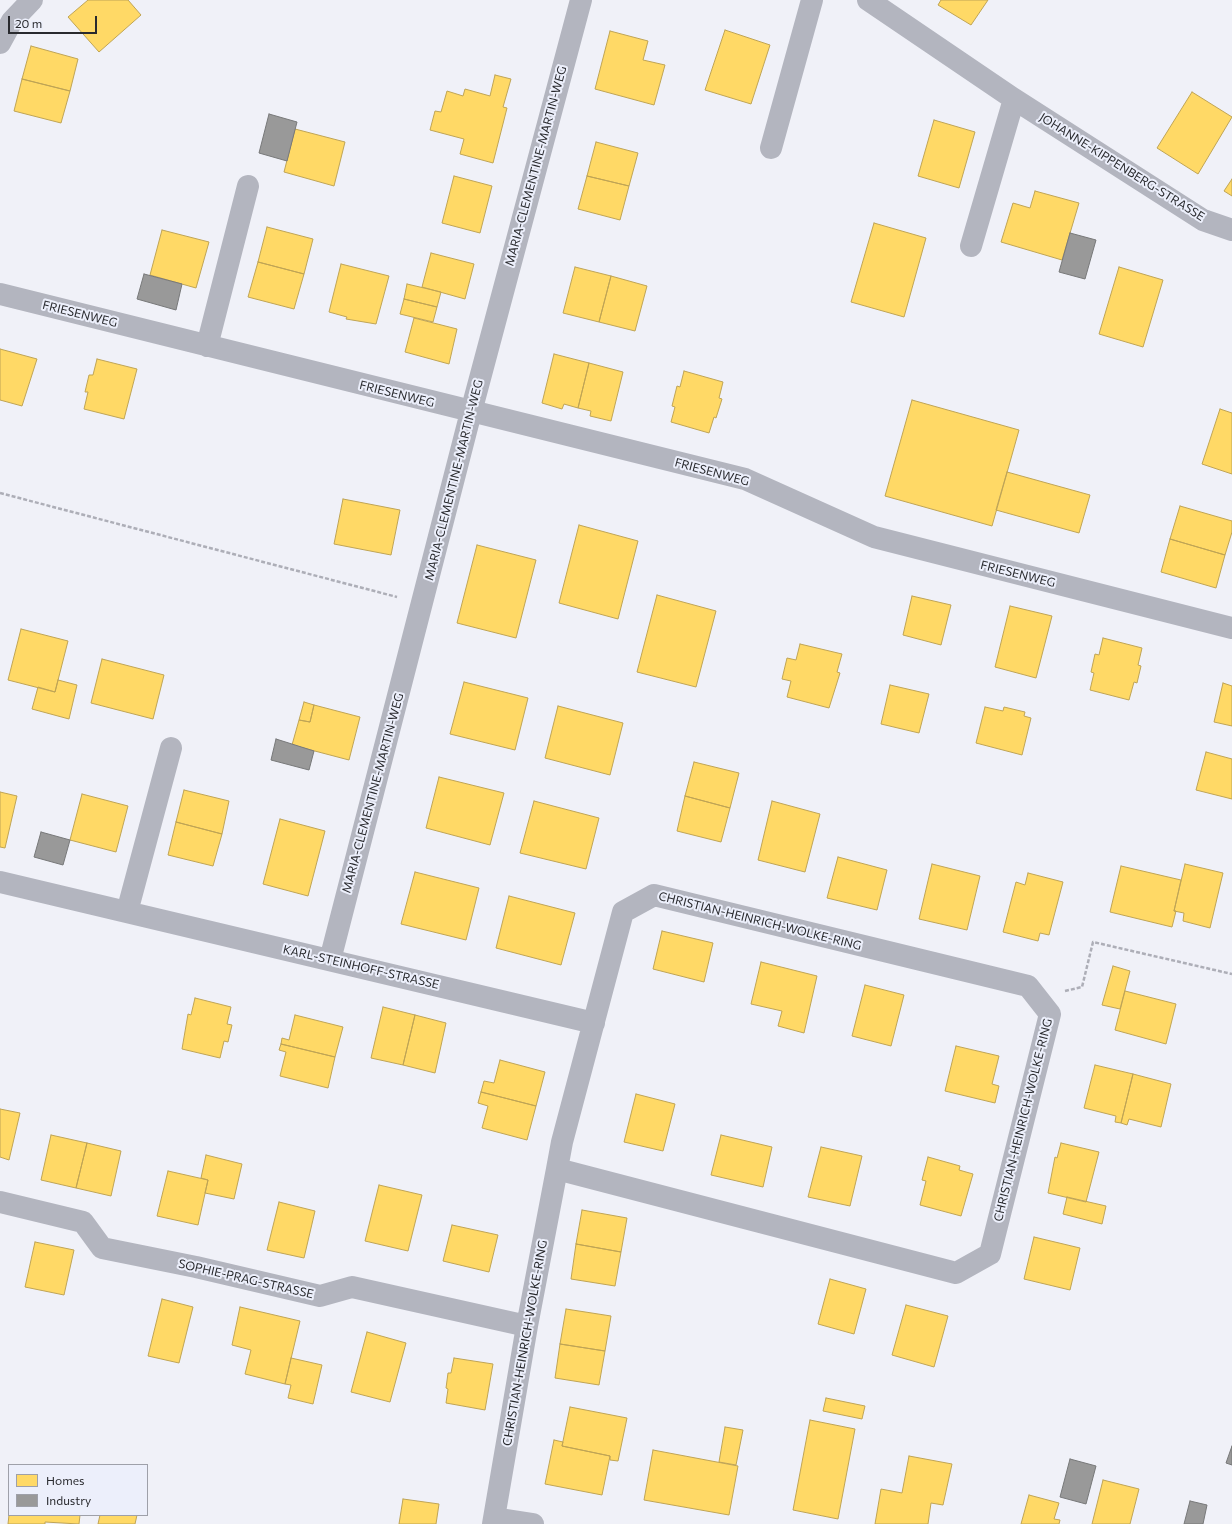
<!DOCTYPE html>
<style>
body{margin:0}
#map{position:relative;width:1232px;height:1524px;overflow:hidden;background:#f0f1f8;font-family:Commissioner,sans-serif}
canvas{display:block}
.legend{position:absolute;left:8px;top:1464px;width:140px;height:52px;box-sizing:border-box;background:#eceffb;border:1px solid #9ea0a9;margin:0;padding:5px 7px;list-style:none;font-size:12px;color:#292a2e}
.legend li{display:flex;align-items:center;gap:8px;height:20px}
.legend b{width:20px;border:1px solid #9ea0a9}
.scale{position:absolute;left:8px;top:16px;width:89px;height:18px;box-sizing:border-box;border:2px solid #292a2e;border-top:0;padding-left:5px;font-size:12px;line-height:14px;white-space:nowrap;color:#292a2e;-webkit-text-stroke:3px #eceffb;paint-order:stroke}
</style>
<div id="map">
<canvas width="1232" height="1524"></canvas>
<ul class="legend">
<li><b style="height:11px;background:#ffd966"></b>Homes</li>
<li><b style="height:11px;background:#999"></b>Industry</li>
</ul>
<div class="scale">20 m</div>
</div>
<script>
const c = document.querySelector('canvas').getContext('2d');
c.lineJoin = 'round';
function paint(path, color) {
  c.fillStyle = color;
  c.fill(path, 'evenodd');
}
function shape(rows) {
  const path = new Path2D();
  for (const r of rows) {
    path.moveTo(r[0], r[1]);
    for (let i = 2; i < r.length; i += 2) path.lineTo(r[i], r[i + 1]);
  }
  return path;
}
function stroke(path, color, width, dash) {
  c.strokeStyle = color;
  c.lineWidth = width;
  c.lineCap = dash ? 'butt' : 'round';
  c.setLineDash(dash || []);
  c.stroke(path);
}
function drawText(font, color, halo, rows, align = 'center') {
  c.font = font + ' Commissioner,sans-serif';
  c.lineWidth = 4;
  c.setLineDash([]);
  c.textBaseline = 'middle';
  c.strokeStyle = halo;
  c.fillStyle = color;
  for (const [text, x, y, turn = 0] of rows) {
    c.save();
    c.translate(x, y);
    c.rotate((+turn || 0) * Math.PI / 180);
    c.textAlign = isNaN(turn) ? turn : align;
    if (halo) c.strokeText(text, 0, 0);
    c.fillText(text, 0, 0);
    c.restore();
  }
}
const homes = shape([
 [88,0,128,0,141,15,99,52,68,17,88,0],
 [941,0,988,0,971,25,938,5,941,0],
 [725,30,770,45,751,104,705,90,725,30],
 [610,31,648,41,643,60,665,65,654,105,595,89,610,31],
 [31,46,78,59,70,91,22,79,31,46],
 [495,75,511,79,503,107,507,108,493,163,460,154,464,139,430,130,435,111,441,112,447,91,463,96,465,89,490,96,495,75],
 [22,79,70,91,61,123,14,111,22,79],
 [1192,92,1232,117,1198,174,1157,148,1192,92],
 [934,120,975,132,959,188,918,176,934,120],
 [295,129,345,142,334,186,284,172,295,129],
 [596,142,638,153,629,186,587,176,596,142],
 [454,176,492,186,480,233,442,223,454,176],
 [587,176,629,186,620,220,578,209,587,176],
 [1232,179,1232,196,1224,191,1232,179],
 [1035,191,1079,203,1062,260,1001,242,1013,203,1030,208,1035,191],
 [874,223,926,238,904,317,851,302,874,223],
 [267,227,313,239,304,274,258,262,267,227],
 [162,230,209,242,196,288,150,275,162,230],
 [431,253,474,264,465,299,422,287,431,253],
 [258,262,304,274,294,309,248,297,258,262],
 [341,264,389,276,376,324,346,319,347,317,329,312,341,264],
 [575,267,611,276,599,322,563,313,575,267],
 [1119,267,1163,280,1143,347,1099,334,1119,267],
 [611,276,647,286,635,331,599,322,611,276],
 [407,284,441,292,437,307,404,299,407,284],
 [404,299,437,307,433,322,400,314,404,299],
 [414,318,457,329,449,364,405,352,414,318],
 [0,349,37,359,22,406,0,400,0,349],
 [554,354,589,363,578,408,564,404,562,409,542,403,554,354],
 [97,359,137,369,124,419,84,409,88,392,85,392,89,375,93,375,97,359],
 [589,363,623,372,611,421,590,416,591,411,578,408,589,363],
 [684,371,723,382,719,398,722,399,716,418,714,417,709,433,671,422,675,407,672,406,677,386,680,387,684,371],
 [912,400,1019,430,992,526,885,496,912,400],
 [1220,409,1232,413,1232,474,1202,464,1220,409],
 [1007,472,1090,495,1079,533,996,510,1007,472],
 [343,499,400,510,391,555,334,544,343,499],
 [1180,506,1232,521,1232,532,1225,555,1170,539,1180,506],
 [579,525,638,541,618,619,559,603,579,525],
 [1170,539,1225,555,1216,588,1161,572,1170,539],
 [477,545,536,560,516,638,457,623,477,545],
 [657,595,716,611,696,687,637,672,657,595],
 [912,596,951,605,941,645,903,635,912,596],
 [1010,606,1052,616,1036,678,995,667,1010,606],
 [21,629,68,641,55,692,8,680,21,629],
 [1103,638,1142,648,1138,665,1141,666,1137,683,1134,682,1129,700,1090,690,1094,673,1091,672,1095,654,1099,655,1103,638],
 [800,644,842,654,837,672,840,673,829,708,787,697,791,681,782,679,787,658,796,660,800,644],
 [102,659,164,675,153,719,91,703,102,659],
 [58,680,77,685,69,719,32,709,38,687,55,692,58,680],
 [464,682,528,698,515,750,450,734,464,682],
 [1223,683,1232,686,1232,726,1214,722,1223,683],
 [890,685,929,694,919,733,881,724,890,685],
 [304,702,314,705,310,722,299,720,304,702],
 [314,705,360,717,349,760,292,745,299,720,310,722,314,705],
 [558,706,623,723,610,775,545,758,558,706],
 [985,707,1003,711,1004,707,1025,712,1024,716,1031,718,1022,755,976,743,985,707],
 [1206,752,1232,759,1232,799,1196,790,1206,752],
 [694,762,739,773,730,808,685,796,694,762],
 [439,777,504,793,490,845,426,828,439,777],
 [184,790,229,801,222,834,176,822,184,790],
 [0,792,17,796,5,848,0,847,0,792],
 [82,794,128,806,116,852,70,840,82,794],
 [685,796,730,808,721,842,677,831,685,796],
 [534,801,599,818,586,869,520,853,534,801],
 [772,801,820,814,805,872,758,860,772,801],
 [280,819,325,831,308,896,263,884,280,819],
 [176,822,222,834,213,866,168,855,176,822],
 [838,857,887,870,877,910,827,898,838,857],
 [932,864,980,876,967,930,919,919,932,864],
 [1185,864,1223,873,1210,928,1183,921,1184,913,1174,911,1185,864],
 [1121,866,1181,880,1174,911,1176,911,1172,927,1110,912,1121,866],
 [415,872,479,888,466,940,401,924,415,872],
 [1028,873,1063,882,1049,935,1040,933,1038,941,1003,932,1016,882,1025,885,1028,873],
 [509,896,575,913,561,965,496,948,509,896],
 [662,931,713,943,704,982,653,969,662,931],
 [761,962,817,976,804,1033,778,1026,782,1011,751,1004,761,962],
 [1113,966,1130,971,1120,1009,1102,1005,1113,966],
 [865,985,904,995,891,1046,852,1036,865,985],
 [1125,991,1176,1004,1166,1044,1115,1030,1125,991],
 [195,998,231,1007,227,1024,232,1025,228,1042,224,1041,220,1058,182,1049,188,1014,191,1015,195,998],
 [383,1007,415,1015,403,1065,371,1058,383,1007],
 [295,1015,343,1027,335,1057,281,1044,282,1038,289,1040,295,1015],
 [415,1015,446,1023,435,1073,403,1065,415,1015],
 [281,1044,335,1057,328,1088,280,1076,286,1052,279,1050,281,1044],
 [956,1046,999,1056,992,1084,999,1086,995,1103,945,1091,956,1046],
 [500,1060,545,1072,536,1106,481,1092,484,1081,494,1083,500,1060],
 [1095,1065,1133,1074,1121,1123,1115,1122,1116,1116,1084,1108,1095,1065],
 [1133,1074,1171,1084,1161,1127,1129,1119,1127,1125,1121,1123,1133,1074],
 [481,1092,536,1106,527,1140,482,1128,488,1106,478,1103,481,1092],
 [636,1094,675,1104,663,1151,624,1142,636,1094],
 [0,1109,20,1113,9,1160,0,1157,0,1109],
 [51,1135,87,1143,76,1188,41,1180,51,1135],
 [721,1135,772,1147,763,1187,711,1175,721,1135],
 [87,1143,121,1151,111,1196,76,1188,87,1143],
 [1061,1143,1099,1152,1086,1202,1048,1193,1055,1157,1057,1158,1061,1143],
 [821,1147,862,1156,850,1206,808,1197,821,1147],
 [206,1155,242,1164,234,1199,205,1193,208,1180,201,1178,206,1155],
 [928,1157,960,1166,959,1170,973,1174,961,1216,920,1205,926,1181,922,1180,928,1157],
 [168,1171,208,1180,198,1225,157,1216,168,1171],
 [379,1185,422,1195,408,1251,365,1241,379,1185],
 [1067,1197,1106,1206,1102,1224,1063,1214,1067,1197],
 [279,1202,315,1211,304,1258,267,1250,279,1202],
 [582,1210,627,1218,621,1252,576,1244,582,1210],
 [452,1225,498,1235,489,1272,443,1261,452,1225],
 [1034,1237,1080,1248,1070,1290,1024,1279,1034,1237],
 [35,1242,74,1250,64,1295,25,1287,35,1242],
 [576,1244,621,1252,615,1286,571,1279,576,1244],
 [830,1279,866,1289,854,1334,818,1324,830,1279],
 [162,1299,193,1307,179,1363,148,1356,162,1299],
 [906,1305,948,1316,934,1367,892,1355,906,1305],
 [240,1307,300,1321,285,1384,245,1374,251,1350,232,1345,240,1307],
 [566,1309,611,1316,605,1351,560,1344,566,1309],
 [367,1332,406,1343,390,1402,351,1392,367,1332],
 [560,1344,605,1351,599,1385,555,1378,560,1344],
 [291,1358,322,1365,313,1404,288,1398,291,1385,285,1384,291,1358],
 [454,1358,493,1364,485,1410,446,1403,448,1389,446,1388,448,1373,451,1373,454,1358],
 [826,1398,865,1406,862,1419,823,1411,826,1398],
 [570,1407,627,1418,618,1461,610,1460,610,1456,562,1446,570,1407],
 [810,1420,855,1429,838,1519,793,1510,810,1420],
 [725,1427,743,1430,736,1465,719,1462,725,1427],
 [554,1440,563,1442,562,1446,610,1456,602,1495,545,1484,554,1440],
 [653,1450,738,1466,729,1515,644,1500,653,1450],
 [909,1456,952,1464,943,1505,931,1503,928,1524,875,1524,881,1489,902,1493,909,1456],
 [1103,1480,1139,1489,1130,1524,1092,1524,1103,1480],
 [1029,1495,1059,1503,1054,1519,1060,1520,1059,1524,1021,1524,1029,1495],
 [403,1499,439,1504,436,1524,399,1524,403,1499],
 [9,1515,80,1515,79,1524,45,1522,45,1524,8,1524,9,1515],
 [100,1515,137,1515,135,1524,98,1524,100,1515]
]);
paint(homes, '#ffd966');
stroke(homes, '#bfa455', 1);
const industry = shape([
 [269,114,297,122,287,161,259,153,269,114],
 [1070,233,1096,240,1085,279,1059,272,1070,233],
 [144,274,182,284,176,310,137,299,144,274],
 [276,739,314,751,309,770,271,760,276,739],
 [41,832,70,840,63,865,34,857,41,832],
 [1232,1446,1232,1465,1226,1463,1232,1446],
 [1070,1459,1096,1466,1086,1504,1060,1497,1070,1459],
 [1190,1501,1207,1505,1203,1524,1184,1524,1190,1501]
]);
paint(industry, '#999');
stroke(industry, '#777879', 1);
stroke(shape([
 [0,493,397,597],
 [1065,991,1082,987,1093,942,1232,974]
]), '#adaeb7', 2.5, [4, 2]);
stroke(shape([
 [868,0,1014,99,1203,220,1232,230],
 [0,43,12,21,32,0],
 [771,148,812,0],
 [971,246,1014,99],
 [0,294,745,479,874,537,1232,628],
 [207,346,248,186],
 [0,882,594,1023],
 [127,912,171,748],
 [330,960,471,412,581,0],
 [0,1202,83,1222,102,1248,196,1267,320,1296,352,1287,527,1326],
 [494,1518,527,1326,557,1169,562,1142,623,912,654,895,1028,986,1050,1014,990,1254,956,1273,557,1169],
 [493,1524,494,1518,533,1524]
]), '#b3b5bf', 22);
drawText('12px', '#292a2e', '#eceffb', [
 ["MARIA-CLEMENTINE-MARTIN-WEG",536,166,-75],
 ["JOHANNE-KIPPENBERG-STRASSE",1122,167,32],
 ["FRIESENWEG",80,314,14],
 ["FRIESENWEG",397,394,14],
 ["FRIESENWEG",712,472,15],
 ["MARIA-CLEMENTINE-MARTIN-WEG",454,480,-76],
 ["FRIESENWEG",1018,574,14],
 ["MARIA-CLEMENTINE-MARTIN-WEG",373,793,-75],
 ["CHRISTIAN-HEINRICH-WOLKE-RING",760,921,14],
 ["KARL-STEINHOFF-STRASSE",361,967,13],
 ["CHRISTIAN-HEINRICH-WOLKE-RING",1023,1120,-76],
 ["SOPHIE-PRAG-STRASSE",246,1279,13],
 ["CHRISTIAN-HEINRICH-WOLKE-RING",525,1343,-80]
]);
</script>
